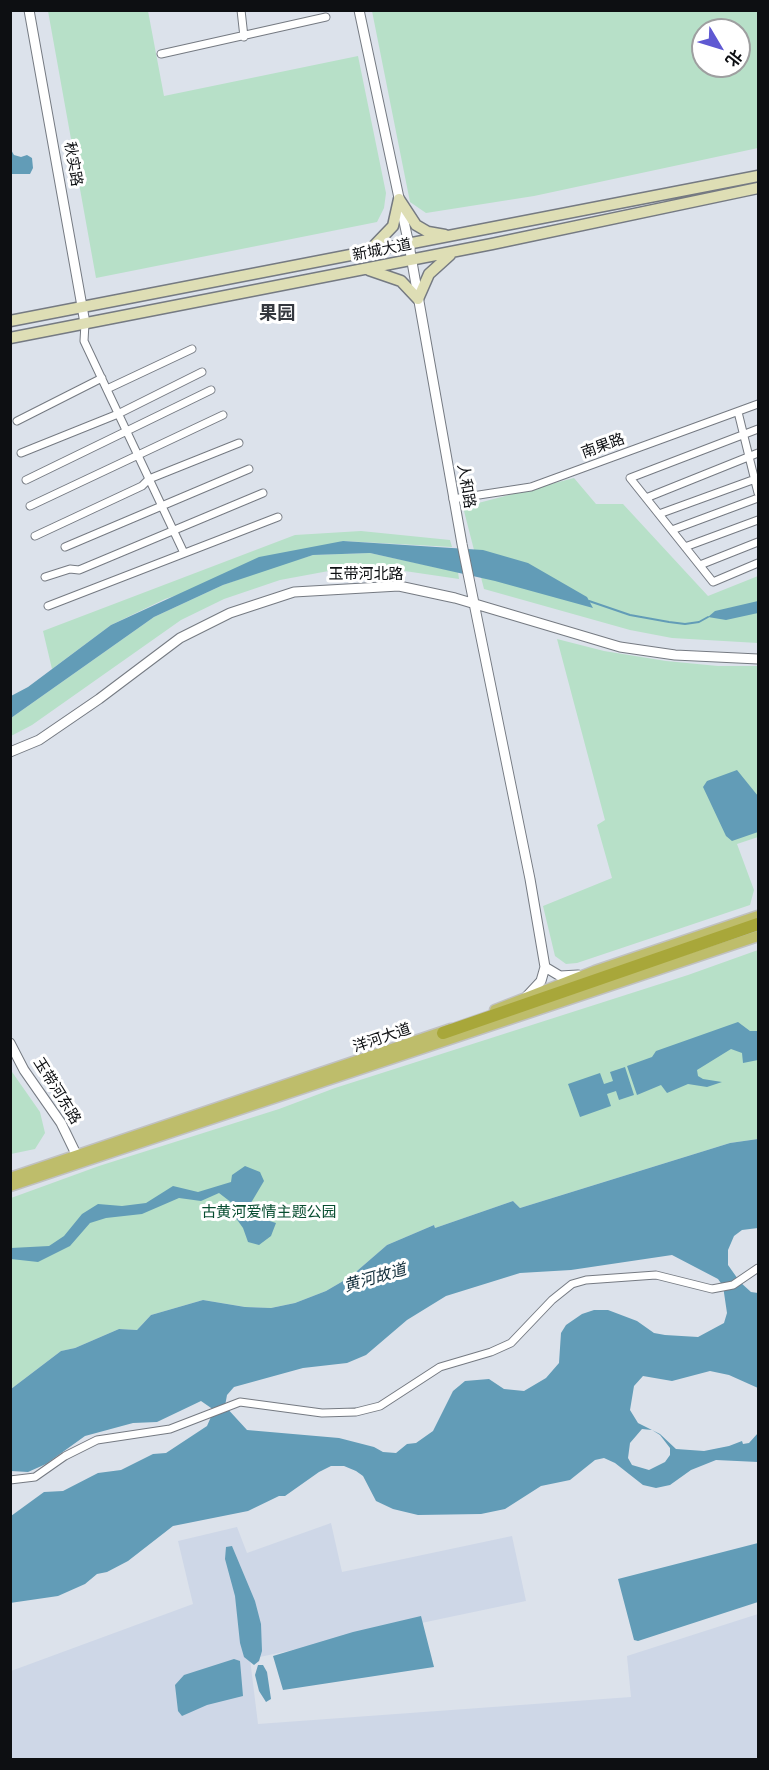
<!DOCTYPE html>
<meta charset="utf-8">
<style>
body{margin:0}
#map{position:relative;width:769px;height:1770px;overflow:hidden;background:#dce2eb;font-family:Raleway,"Noto Sans SC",sans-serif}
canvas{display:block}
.frame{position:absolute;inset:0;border:12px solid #0d0f12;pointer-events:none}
.north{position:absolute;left:691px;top:18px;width:60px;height:60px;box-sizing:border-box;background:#fff;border:2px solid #9e9fa0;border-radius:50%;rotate:128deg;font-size:16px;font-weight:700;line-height:24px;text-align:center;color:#0d0f12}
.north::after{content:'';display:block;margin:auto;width:21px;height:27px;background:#5f59d2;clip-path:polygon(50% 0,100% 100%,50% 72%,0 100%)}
</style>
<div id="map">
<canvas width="769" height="1770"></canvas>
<div class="frame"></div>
<div class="north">北</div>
</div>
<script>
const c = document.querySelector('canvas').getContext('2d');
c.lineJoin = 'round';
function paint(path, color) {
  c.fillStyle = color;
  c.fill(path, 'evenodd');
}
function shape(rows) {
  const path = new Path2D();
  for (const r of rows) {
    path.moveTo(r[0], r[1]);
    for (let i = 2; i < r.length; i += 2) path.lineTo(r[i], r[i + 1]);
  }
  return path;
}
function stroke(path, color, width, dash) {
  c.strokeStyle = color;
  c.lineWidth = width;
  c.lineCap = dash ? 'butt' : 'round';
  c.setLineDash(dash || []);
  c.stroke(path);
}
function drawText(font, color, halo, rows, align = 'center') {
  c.font = font + ' Raleway,"Noto Sans SC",sans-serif';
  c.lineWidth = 6;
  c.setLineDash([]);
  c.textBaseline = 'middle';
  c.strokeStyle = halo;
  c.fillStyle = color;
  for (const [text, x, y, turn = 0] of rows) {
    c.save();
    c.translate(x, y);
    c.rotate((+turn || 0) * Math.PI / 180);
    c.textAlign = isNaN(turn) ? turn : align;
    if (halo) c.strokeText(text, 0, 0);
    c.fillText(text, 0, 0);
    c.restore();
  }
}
paint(shape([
 [331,1523,342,1572,512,1536,526,1601,250,1659,258,1724,631,1697,627,1656,758,1614,758,1759,11,1760,11,1671,193,1604,178,1541,237,1527,247,1553]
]), '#ced7e7');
paint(shape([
 [48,11,148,11,164,96,358,56,386,193,384,208,377,222,96,278],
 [372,11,758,11,758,148,534,196,426,213,410,202],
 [703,30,739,30,739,66,703,66],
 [574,478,596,504,623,504,708,596,758,576,758,643,672,638,630,630,484,589,463,507],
 [361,531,450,540,452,547,343,541,165,599,111,625,52,669,43,631,295,535],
 [370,553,458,572,459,579,391,569,334,570,280,580,224,599,181,620,32,725,11,736,11,718,154,617,223,585,279,565,313,555],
 [557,639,604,651,666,661,718,666,758,666,758,837,737,844,754,890,750,905,577,963,566,964,555,956,543,906,612,878,597,825,605,820],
 [758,950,758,1139,730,1143,520,1208,513,1201,435,1228,434,1225,387,1245,350,1277,326,1291,295,1303,271,1308,245,1307,203,1300,151,1315,137,1330,119,1329,75,1348,61,1351,11,1389,11,1198,99,1166,279,1109,335,1088,688,975],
 [10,1069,40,1112,45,1133,35,1149,11,1154]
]), '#b7e0c8');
paint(shape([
 [10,148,14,155,21,157,27,155,32,158,33,168,30,174,11,174],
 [343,541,483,550,528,563,587,597,593,608,495,581,370,553,313,555,223,585,154,617,11,718,11,696,28,687,111,625,259,557],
 [758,601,758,613,726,620,708,617,715,611],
 [737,770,758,796,758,832,732,841,726,836,703,787,707,781],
 [738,1022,750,1031,758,1031,758,1060,743,1063,742,1053,731,1049,697,1070,698,1076,703,1079,722,1082,707,1087,688,1084,667,1093,661,1085,637,1095,627,1066,652,1057,656,1051],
 [625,1067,634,1095,619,1100,616,1091,607,1094,611,1106,580,1117,568,1084,600,1073,604,1084,613,1081,610,1072],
 [758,1139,758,1228,742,1230,734,1236,728,1250,728,1265,740,1282,751,1292,758,1293,758,1388,729,1375,710,1371,672,1381,643,1376,634,1386,630,1410,638,1423,660,1434,676,1449,704,1451,729,1446,742,1441,743,1444,749,1443,758,1433,758,1462,716,1460,691,1470,670,1485,656,1488,643,1485,615,1463,604,1458,595,1460,570,1480,541,1486,505,1509,481,1514,418,1515,393,1509,376,1501,363,1476,356,1471,344,1466,331,1466,319,1472,285,1496,279,1496,248,1511,173,1526,128,1561,107,1572,97,1574,85,1584,58,1596,10,1603,11,1516,44,1492,63,1491,98,1473,121,1470,153,1454,166,1453,207,1426,214,1410,201,1401,157,1422,133,1423,85,1436,46,1464,28,1472,11,1471,11,1389,61,1351,75,1348,119,1329,137,1330,151,1315,203,1300,245,1307,271,1308,295,1303,326,1291,350,1277,387,1245,434,1225,435,1228,513,1201,520,1208,730,1143],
 [672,1255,718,1279,723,1286,727,1313,724,1323,698,1337,665,1335,654,1333,637,1321,608,1310,594,1310,582,1314,566,1325,561,1333,559,1363,546,1378,524,1391,504,1389,489,1379,465,1381,453,1391,433,1431,416,1443,407,1444,396,1453,383,1452,374,1447,339,1438,247,1430,225,1406,227,1395,234,1387,303,1368,347,1363,366,1355,407,1320,446,1296,520,1273,571,1270],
 [642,1429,652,1430,660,1435,670,1448,670,1455,665,1462,649,1470,632,1465,628,1458,630,1443],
 [245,1166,260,1172,264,1181,245,1213,276,1223,271,1236,259,1245,248,1242,243,1228,233,1214,232,1203,219,1193,201,1201,179,1198,142,1214,106,1218,90,1223,70,1246,38,1262,11,1259,11,1248,49,1246,64,1236,82,1214,98,1204,122,1206,146,1203,173,1186,198,1192,231,1182,232,1175],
 [758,1543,758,1602,638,1641,634,1640,618,1579],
 [232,1546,255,1601,261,1624,262,1651,259,1661,254,1665,244,1657,240,1643,235,1596,225,1559,226,1547],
 [421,1616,434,1667,283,1690,273,1656,353,1632],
 [234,1659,240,1661,243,1696,207,1705,182,1716,178,1711,175,1685,184,1675],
 [258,1665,263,1665,267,1672,271,1699,266,1702,259,1691,255,1675]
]), '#629cb7');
stroke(shape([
 [589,601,630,615,669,622,685,624,699,622,708,617]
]), '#629cb7', 2);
const minor = shape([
 [241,10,244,37],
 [161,54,326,17],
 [85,323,84,341,184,553],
 [107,389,192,349],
 [738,412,758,493],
 [17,421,102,378],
 [758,429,630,478,713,582,758,563],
 [21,453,118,414,202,372],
 [26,480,211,390],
 [646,498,758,453],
 [453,499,531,487,758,404],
 [30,506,223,415],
 [659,514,758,478],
 [672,530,758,498],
 [35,536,142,486,149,479,239,443],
 [65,547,249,469],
 [685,547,758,520],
 [700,565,758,542],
 [45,577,70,569,79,570,263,493],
 [48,606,278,517],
 [10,1480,35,1477,65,1456,97,1440,170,1429,240,1402,322,1413,356,1412,380,1406,440,1367,491,1352,511,1343,552,1300,572,1284,586,1280,656,1275,712,1289,733,1285,758,1268]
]);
const tertiary = shape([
 [29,10,85,323],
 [359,10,409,245,462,544,530,879,545,967],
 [10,752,39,740,99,699,180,638,230,613,294,592,399,586,455,598,620,647,675,655,758,659],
 [527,996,541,981,545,967,560,976,578,975],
 [10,1043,24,1070,61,1123,77,1156]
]);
const secondary = shape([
 [399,199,416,225,428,232,445,235],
 [369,251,393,226,399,199],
 [369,270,401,281,418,299],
 [418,299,429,274,450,255],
 [10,321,758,176],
 [10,338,492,244,758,188]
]);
const primary = shape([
 [495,1010,595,971,758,916],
 [10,1178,451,1029],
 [10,1186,758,936]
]);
const trunk = shape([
 [443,1033,758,924]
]);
stroke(minor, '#757a82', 9);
stroke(tertiary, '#757a82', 11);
stroke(secondary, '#757a82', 13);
stroke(primary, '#c0c1c1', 13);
stroke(trunk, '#c0c1c1', 14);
stroke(minor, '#fff', 7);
stroke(tertiary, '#fff', 9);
stroke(secondary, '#dedeb5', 10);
stroke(primary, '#bebd6b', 10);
stroke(trunk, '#a8a73a', 12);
drawText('15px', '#0d0f12', '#fff', [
 ["秋实路",73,164,80],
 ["新城大道",382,250,-11],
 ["南果路",603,446,-20],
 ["人和路",466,486,80],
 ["玉带河北路",366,574],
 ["洋河大道",382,1038,-19],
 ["玉带河东路",57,1091,58]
]);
drawText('15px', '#074d30', '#fff', [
 ["古黄河爱情主题公园",269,1212]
]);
drawText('italic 16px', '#112d3a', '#fff', [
 ["黄河故道",375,1278,-16]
]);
drawText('bold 18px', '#33373e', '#fff', [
 ["果园",277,314]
]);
</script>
